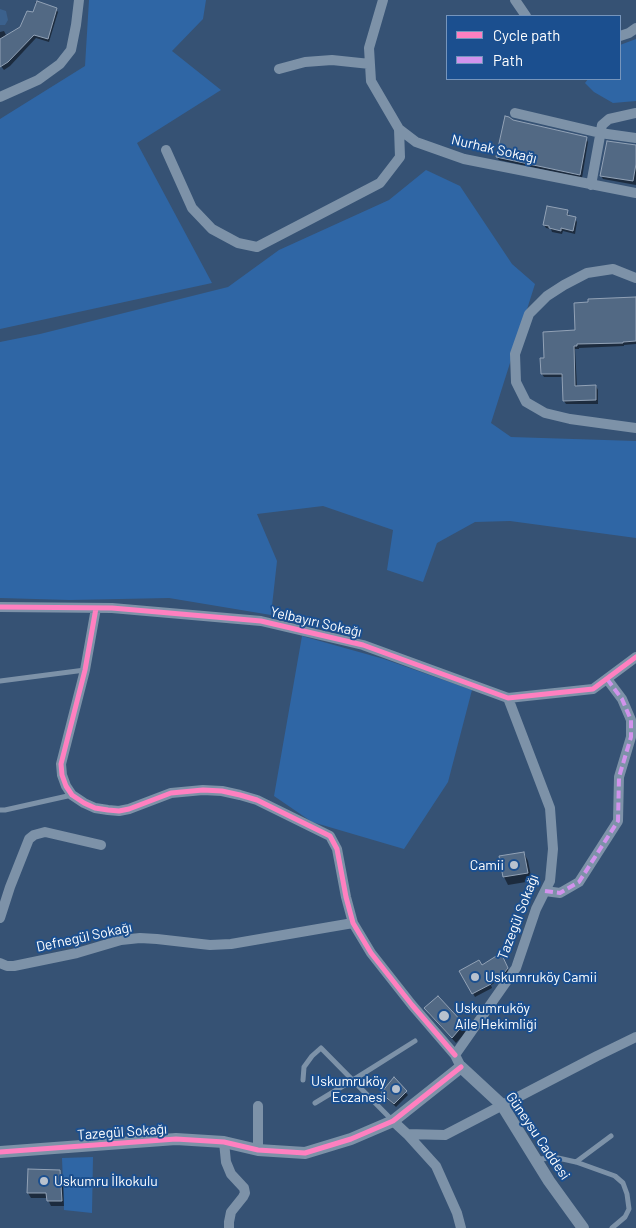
<!DOCTYPE html>
<meta charset="utf-8">
<style>
body{margin:0}
#map{position:relative;width:636px;height:1228px;overflow:hidden;background:#365274;font-family:Barlow,sans-serif}
canvas{display:block}
.legend{position:absolute;left:446px;top:15px;width:175px;height:65px;box-sizing:border-box;background:#1b4f8f;border:1px solid #7695bc;margin:0;padding:6px 9px;list-style:none;font-size:15px;color:#fff}
.legend li{display:flex;align-items:center;gap:10px;height:25px}
.legend b{width:25px;border:1px solid #7695bc}
</style>
<div id="map">
<canvas width="636" height="1228"></canvas>
<ul class="legend">
<li><b style="height:6px;background:#ff80c0"></b>Cycle path</li>
<li><b style="height:6px;background:#d193ec"></b>Path</li>
</ul>
</div>
<script>
const c = document.querySelector('canvas').getContext('2d');
c.lineJoin = 'round';
function paint(path, color) {
  c.fillStyle = color;
  c.fill(path, 'evenodd');
}
function shape(rows) {
  const path = new Path2D();
  for (const r of rows) {
    path.moveTo(r[0], r[1]);
    for (let i = 2; i < r.length; i += 2) path.lineTo(r[i], r[i + 1]);
  }
  return path;
}
function stroke(path, color, width, dash) {
  c.strokeStyle = color;
  c.lineWidth = width;
  c.lineCap = dash ? 'butt' : 'round';
  c.setLineDash(dash || []);
  c.stroke(path);
}
function drawText(font, color, halo, rows, align = 'center') {
  c.font = font + ' Barlow,sans-serif';
  c.lineWidth = 4;
  c.setLineDash([]);
  c.textBaseline = 'middle';
  c.strokeStyle = halo;
  c.fillStyle = color;
  for (const [text, x, y, turn = 0] of rows) {
    c.save();
    c.translate(x, y);
    c.rotate((+turn || 0) * Math.PI / 180);
    c.textAlign = isNaN(turn) ? turn : align;
    if (halo) c.strokeText(text, 0, 0);
    c.fillText(text, 0, 0);
    c.restore();
  }
}
paint(shape([
 [89,0,206,0,203,19,172,51,221,90,137,143,212,283,0,329,0,119,85,66],
 [636,39,636,101,613,103,594,92,585,83,588,79,620,79,620,45],
 [426,170,460,186,512,264,535,284,491,423,511,437,636,441,636,538,510,521,475,522,437,543,423,582,387,570,393,530,323,506,257,514,277,561,271,615,169,598,70,600,0,598,0,342,40,334,228,287,279,250,389,200],
 [302,636,384,659,472,690,448,782,404,849,312,822,274,796],
 [93,1157,92,1213,64,1210,62,1158]
]), '#2f66a5');
paint(shape([
 [0,9,6,11,8,20,5,25,0,25]
]), '#3b618d');
paint(shape([
 [35,2,56,9,58,12,49,42,36,38,10,66,4,70,0,65,0,32,4,31,7,37,45,15],
 [513,121,586,138,588,142,582,178,499,160,497,157],
 [636,146,636,185,603,179,601,176],
 [567,211,569,215,569,217,575,218,577,222,575,234,563,231,562,234,552,232,551,229,546,228,544,225],
 [636,298,636,344,624,345,624,346,579,348,579,349,575,349,577,387,596,386,598,390,598,404,566,404,564,401,564,377,544,377,542,374,546,360,577,331],
 [524,853,528,861,532,881,508,885,504,877,501,857],
 [503,958,509,972,506,976,491,985,492,988,475,997,461,971,481,967],
 [438,998,463,1025,467,1031,456,1043,429,1014,426,1009],
 [394,1079,408,1095,396,1107,384,1096,382,1093],
 [59,1171,63,1177,64,1206,51,1206,47,1198,31,1198,28,1193]
]), '#0007');
const building = shape([
 [37,1,57,8,48,39,34,35,8,62,0,67,0,39,20,27,27,11,33,12,37,1],
 [505,116,509,117,513,120,587,137,580,175,496,157,505,116],
 [607,141,636,145,636,164,633,181,600,176,607,141],
 [547,206,568,210,567,215,576,217,573,231,561,228,561,231,549,228,549,226,543,225,547,206],
 [636,297,636,341,623,342,623,343,577,344,577,346,574,346,575,386,596,385,596,400,563,401,562,374,541,374,540,358,544,358,543,332,575,330,574,303,588,302,588,299,636,297],
 [524,852,528,873,503,877,499,856,524,852],
 [501,953,508,968,504,973,490,981,491,984,472,994,459,971,479,960,482,965,501,953],
 [438,996,464,1024,452,1038,424,1008,438,996],
 [394,1077,407,1091,394,1104,381,1093,394,1077],
 [28,1169,60,1170,62,1201,47,1201,46,1193,27,1193,28,1169]
]);
paint(building, '#526984');
stroke(building, '#92a2b6', 1);
stroke(shape([
 [0,681,85,670],
 [0,810,5,810,72,795],
 [303,1080,304,1067,312,1056,321,1048,392,1120],
 [315,1103,353,1080,415,1041],
 [537,1159,558,1158,576,1162,615,1176,623,1183,627,1194,629,1209,625,1217,612,1228],
 [576,1162,611,1136]
]), '#7d92a8', 5);
stroke(shape([
 [383,0,369,48,371,81,399,129,416,142,464,159,636,193],
 [515,0,526,16],
 [620,36,629,33,636,28],
 [279,69,305,62,332,60,370,64],
 [0,97,38,80,60,64,71,50,76,25,79,0],
 [515,113,600,133,636,138],
 [166,150,192,208,212,229,238,243,257,247,380,183,400,157,399,129],
 [591,185,602,125,609,119,636,113],
 [636,278,613,269,587,273,564,285,547,296,529,314,515,354,516,382,526,402,545,413,570,419,636,428],
 [0,607,112,608,261,621,363,645,508,698,593,689,636,657],
 [96,608,85,670,61,764,62,775,66,786,72,795,84,803,95,808,108,810,119,811,129,809,171,793,203,790,222,791,240,795,257,800,330,836,337,849,346,897,353,923,371,953,412,1005,455,1055],
 [545,891,560,893,579,882,618,821,619,777,631,737,631,720,622,699,607,679],
 [0,918,10,887,29,839,34,835,45,832,101,845],
 [0,963,7,966,14,966,77,953,121,940,140,938,157,939,210,945,231,944,353,923],
 [461,1067,455,1055,516,968,536,909,550,881,553,849,550,808,508,698],
 [393,1121,407,1134,445,1135,597,1056,636,1037],
 [407,1134,436,1166,457,1213,461,1228],
 [224,1142,226,1162,231,1174,244,1188,245,1193,243,1197,231,1212,229,1222,229,1228],
 [258,1150,258,1106]
]), '#7d92a8', 10);
stroke(shape([
 [0,1152,176,1139,224,1142,258,1150,305,1153,351,1139,393,1121,461,1067,502,1105,549,1181,583,1228]
]), '#7d92a8', 12);
stroke(shape([
 [545,891,560,893,579,882,618,821,619,777,631,737,631,720,622,699,607,679]
]), '#d193ec', 4, [8, 4]);
stroke(shape([
 [0,607,112,608,261,621,363,645,508,698,593,689,636,657],
 [96,608,85,670,61,764,62,775,66,786,72,795,84,803,95,808,108,810,119,811,129,809,171,793,203,790,222,791,240,795,257,800,330,836,337,849,346,897,353,923,371,953,412,1005,455,1055],
 [0,1152,176,1139,224,1142,258,1150,305,1153,351,1139,393,1121,461,1067]
]), '#ff80c0', 5);
for (const [x, y, r, color] of [
 [514,865,5,"#b9c2ce"],
 [475,977,5,"#b9c2ce"],
 [444,1016,6,"#b9c2ce"],
 [396,1089,5,"#b9c2ce"],
 [44,1181,5,"#b9c2ce"]
]) {
  const dot = new Path2D();
  dot.arc(x, y, r, 0, 2 * Math.PI);
  c.fillStyle = color;
  c.fill(dot);
  stroke(dot, '#1b4f8f', 2);
}
drawText('14px', '#fff', '#1b4f8f', [
 ["Nurhak Sokağı",494,149,13],
 ["Yelbayırı Sokağı",316,622,13],
 ["Tazegül Sokağı",518,917,-69],
 ["Defnegül Sokağı",84,937,-12],
 ["Tazegül Sokağı",122,1132,-4],
 ["Güneysu Caddesi",538,1136,56]
]);
drawText('14px', '#fff', '#1b4f8f', [
 ["Camii",504,865,"right"],
 ["Uskumruköy Camii",485,977],
 ["Uskumruköy",455,1008],
 ["Aile Hekimliği",455,1024],
 ["Uskumruköy",386,1081,"right"],
 ["Eczanesi",386,1097,"right"],
 ["Uskumru İlkokulu",54,1181]
], 'left');
</script>
